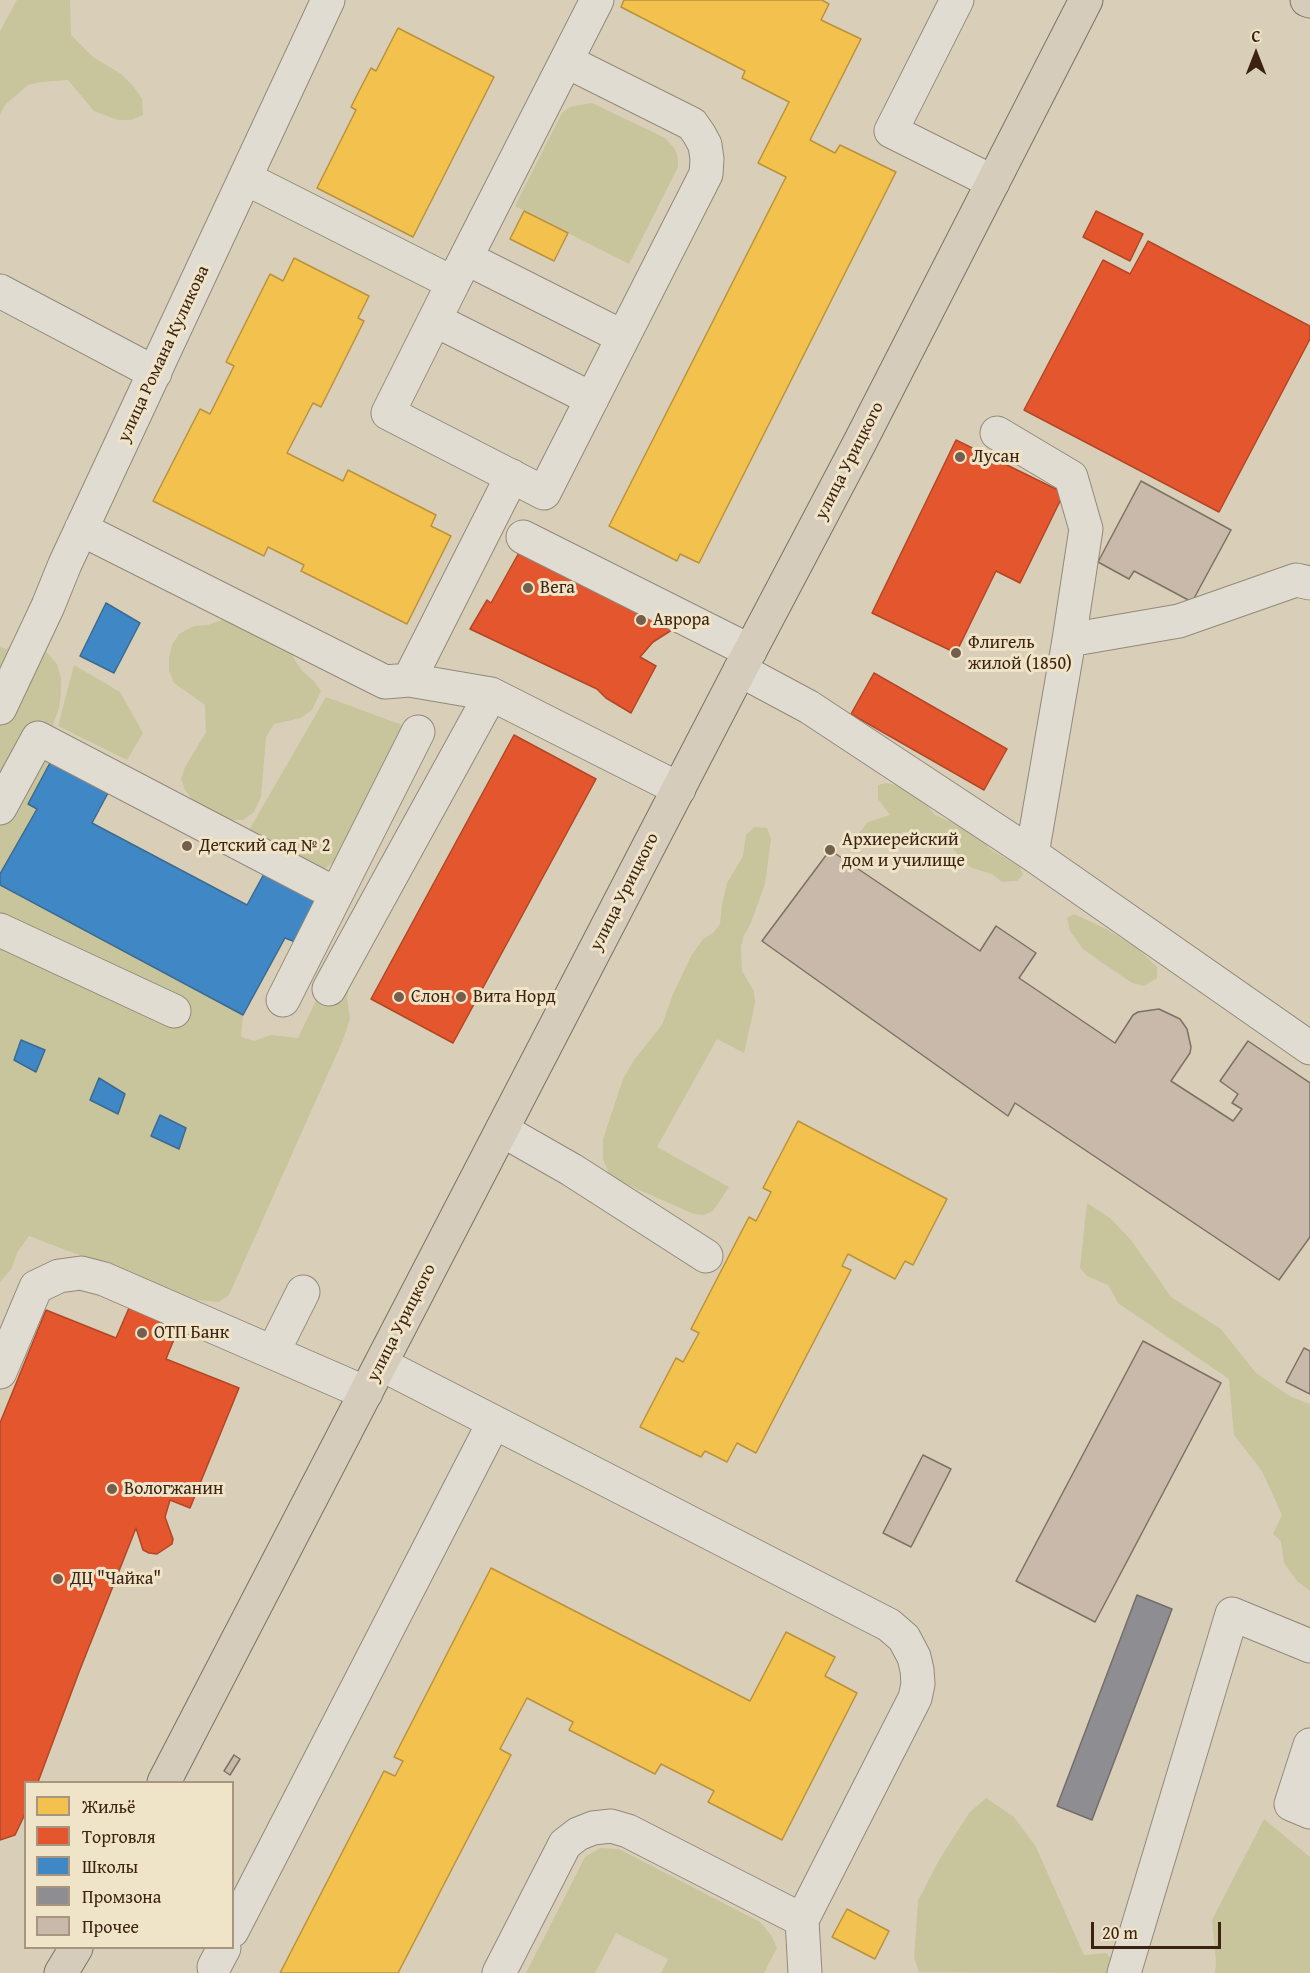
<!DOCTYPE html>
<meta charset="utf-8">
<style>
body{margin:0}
#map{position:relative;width:1310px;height:1973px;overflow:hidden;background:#d9cfb8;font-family:"Gentium Book Plus",serif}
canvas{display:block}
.legend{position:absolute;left:24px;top:1781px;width:210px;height:168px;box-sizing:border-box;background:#efe3c8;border:2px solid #a7967f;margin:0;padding:8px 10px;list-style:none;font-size:18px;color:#3c2311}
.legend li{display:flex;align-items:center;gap:12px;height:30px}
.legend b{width:30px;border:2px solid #a7967f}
.north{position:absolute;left:1226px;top:24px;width:60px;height:60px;-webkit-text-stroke:4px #efe3c8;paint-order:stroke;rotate:0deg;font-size:16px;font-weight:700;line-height:24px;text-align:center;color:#3c2311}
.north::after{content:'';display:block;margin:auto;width:21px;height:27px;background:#3c2311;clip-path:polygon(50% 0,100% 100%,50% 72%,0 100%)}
.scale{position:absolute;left:1091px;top:1922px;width:130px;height:27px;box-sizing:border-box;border:3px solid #3c2311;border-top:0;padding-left:8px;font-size:18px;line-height:21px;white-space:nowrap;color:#3c2311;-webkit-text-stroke:4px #efe3c8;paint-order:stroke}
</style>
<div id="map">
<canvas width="1310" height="1973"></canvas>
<ul class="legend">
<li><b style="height:16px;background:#f2c14e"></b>Жильё</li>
<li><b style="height:16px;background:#e4572e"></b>Торговля</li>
<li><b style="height:16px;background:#3f88c5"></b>Школы</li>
<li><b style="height:16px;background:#8d8d92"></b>Промзона</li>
<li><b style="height:16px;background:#c9b9aa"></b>Прочее</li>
</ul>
<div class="north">С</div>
<div class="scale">20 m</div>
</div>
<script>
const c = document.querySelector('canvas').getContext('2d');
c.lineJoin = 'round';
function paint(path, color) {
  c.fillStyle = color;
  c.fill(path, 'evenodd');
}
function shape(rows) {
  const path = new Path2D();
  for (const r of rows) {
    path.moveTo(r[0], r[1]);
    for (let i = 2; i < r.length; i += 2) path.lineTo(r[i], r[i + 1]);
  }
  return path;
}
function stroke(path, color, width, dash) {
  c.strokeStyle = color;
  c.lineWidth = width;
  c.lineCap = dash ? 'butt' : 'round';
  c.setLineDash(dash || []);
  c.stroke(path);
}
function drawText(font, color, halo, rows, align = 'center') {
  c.font = font + ' "Gentium Book Plus",serif';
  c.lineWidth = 6;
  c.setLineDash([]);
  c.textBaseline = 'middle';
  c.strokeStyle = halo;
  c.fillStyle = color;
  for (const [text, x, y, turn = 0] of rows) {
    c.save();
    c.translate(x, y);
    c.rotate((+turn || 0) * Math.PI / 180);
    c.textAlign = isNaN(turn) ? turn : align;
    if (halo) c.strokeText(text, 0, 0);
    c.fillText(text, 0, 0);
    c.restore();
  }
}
paint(shape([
 [17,0,70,0,71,35,93,57,121,74,134,87,142,99,143,115,131,120,118,120,94,111,68,80,41,82,28,85,6,104,0,114,0,31],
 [592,103,665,138,675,149,678,158,678,167,629,264,515,206,562,113,570,107],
 [232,616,291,642,294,659,303,672,314,681,321,691,312,710,301,718,274,724,266,737,261,797,254,812,243,820,228,820,213,814,193,800,185,790,181,779,185,767,206,732,205,705,174,683,169,671,169,658,172,645,179,634,194,626,208,625],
 [17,642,33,644,45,651,57,664,61,678,61,693,59,708,45,748,51,761,28,804,37,809,0,874,0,647,6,649],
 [74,665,120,692,143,733,127,760,58,726],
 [326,697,405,726,345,854,320,872,248,832],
 [886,783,903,787,924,802,935,815,978,834,985,840,988,848,1020,867,1023,875,1017,881,1002,882,992,874,972,868,965,863,950,845,917,832,903,832,886,845,872,845,860,840,859,833,868,822,890,815,878,799,878,785],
 [754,827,767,828,771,839,765,884,750,925,744,935,741,947,742,971,754,991,755,1003,744,1053,717,1039,657,1147,729,1187,713,1211,704,1215,694,1214,610,1177,603,1159,603,1139,623,1079,634,1060,662,1025,673,994,691,956,703,939,713,933,720,924,722,904,727,883,743,856,746,835],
 [0,885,243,1015,241,1037,254,1041,271,1035,298,1038,336,959,353,973,347,997,350,1019,343,1040,229,1295,219,1302,197,1300,29,1236,17,1253,12,1268,0,1282],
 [1074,914,1106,929,1137,948,1157,967,1157,978,1144,986,1132,983,1098,960,1082,948,1070,931,1067,918],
 [1087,1203,1111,1219,1131,1240,1171,1297,1221,1329,1256,1373,1291,1397,1310,1404,1310,1591,1297,1581,1284,1563,1281,1541,1273,1534,1282,1515,1262,1471,1234,1435,1229,1379,1118,1303,1108,1285,1087,1276,1080,1268],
 [986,1798,1014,1817,1036,1847,1084,1955,1106,1953,1126,1973,919,1972,914,1958,918,1901,939,1860,969,1813],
 [1264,1819,1310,1857,1310,1973,1215,1973,1216,1963,1212,1920],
 [600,1848,619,1849,760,1922,771,1935,777,1948,764,1973,661,1973,668,1959,616,1933,595,1973,526,1973,585,1857]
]), '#c8c49c');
const homes = shape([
 [624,0,822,0,829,4,821,20,861,39,810,140,835,153,840,145,896,172,699,563,680,554,677,561,609,526,786,177,758,163,789,102,742,78,745,71,621,7,624,0],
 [398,28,494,77,413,237,317,188,356,110,351,107,357,95,371,68,376,71,398,28],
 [524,211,568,233,554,261,510,239,524,211],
 [294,258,369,296,358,318,364,321,321,407,313,403,287,453,343,481,348,470,436,515,431,526,451,536,407,624,301,571,304,565,268,547,264,556,153,501,200,409,210,414,234,366,226,362,270,274,283,281,294,258],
 [798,1121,947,1199,913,1265,905,1261,895,1279,848,1254,842,1266,851,1270,756,1453,737,1443,727,1462,705,1451,701,1457,640,1427,676,1358,683,1362,699,1333,691,1329,749,1217,756,1221,771,1192,763,1188,798,1121],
 [491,1568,750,1701,786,1632,835,1657,825,1676,857,1693,782,1840,708,1802,714,1791,661,1764,655,1774,569,1730,573,1722,527,1698,500,1749,511,1755,398,1973,280,1973,384,1771,395,1776,403,1761,394,1757,491,1568],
 [847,1909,889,1931,875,1959,832,1937,847,1909]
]);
paint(homes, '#f2c14e');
stroke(homes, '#bb923c', 1.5);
const shops = shape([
 [1096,211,1143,234,1130,261,1083,237,1096,211],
 [1148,241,1310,326,1310,339,1219,512,1024,410,1103,260,1130,274,1148,241],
 [956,440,1064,493,1020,583,996,571,956,653,872,613,956,440],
 [521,549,675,628,653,642,640,657,656,666,631,713,606,698,597,689,470,629,487,600,491,603,521,549],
 [874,673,1007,749,984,790,851,714,874,673],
 [514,735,596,779,453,1043,371,999,514,735],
 [129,1308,179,1327,166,1359,239,1388,190,1508,170,1500,165,1517,173,1539,172,1544,157,1554,149,1553,143,1550,136,1528,79,1672,38,1782,26,1782,26,1812,15,1835,0,1840,0,1423,46,1310,116,1338,129,1308]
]);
paint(shops, '#e4572e');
stroke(shops, '#b24725', 1.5);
const schools = shape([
 [106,603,140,623,114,673,80,656,106,603],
 [51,761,108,793,92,823,247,905,265,872,321,902,298,943,285,938,243,1015,0,885,0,874,37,809,28,804,51,761],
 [21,1040,45,1050,36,1072,14,1060,21,1040],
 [99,1078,125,1094,118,1114,90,1100,99,1078],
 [160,1115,186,1128,179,1149,151,1136,160,1115]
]);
paint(schools, '#3f88c5');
stroke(schools, '#3e6a8f', 1.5);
const industry = shape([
 [1137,1595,1172,1609,1092,1820,1057,1806,1137,1595]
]);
paint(industry, '#8d8d92');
stroke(industry, '#756d6b', 1.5);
const building = shape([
 [1141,481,1231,530,1192,602,1134,571,1129,579,1098,562,1141,481],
 [830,850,980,951,996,926,1036,953,1019,978,1115,1043,1133,1015,1138,1012,1159,1009,1180,1019,1187,1029,1191,1047,1190,1053,1171,1081,1233,1121,1242,1109,1232,1103,1238,1094,1220,1081,1248,1041,1310,1083,1310,1237,1279,1280,1015,1103,1008,1116,762,941,830,850],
 [1143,1341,1221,1383,1095,1622,1016,1581,1143,1341],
 [1304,1348,1310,1351,1310,1394,1286,1382,1304,1348],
 [923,1455,951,1469,911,1547,883,1533,923,1455],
 [234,1755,240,1759,230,1775,224,1771,234,1755]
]);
paint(building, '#c9b9aa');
stroke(building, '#7b7264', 1.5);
const minor = shape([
 [957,0,891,131,993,182],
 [566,61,597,0],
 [245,178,453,283,388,413,544,493,706,174,707,159,705,145,699,134,692,124,566,61,453,283],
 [466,258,623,337],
 [0,291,155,373],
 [435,320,592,399],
 [997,433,1071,477,1086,529,1069,640],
 [81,529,385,682,409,680,491,694,679,789],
 [523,537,750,651],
 [740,670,809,707,1032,854,1310,1048],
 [409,680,512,476],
 [0,708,48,606,65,564,328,0],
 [0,808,38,738,336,894],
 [1032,854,1069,640,1179,621,1296,580,1310,583],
 [0,930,174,1011],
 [329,989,491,694],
 [283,1000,418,732],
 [502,1130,572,1170,706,1256],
 [273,1352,303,1292],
 [381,1364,889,1625,904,1638,914,1657,917,1670,918,1684,915,1698,802,1920,805,1973],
 [0,1372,36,1287,59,1276,81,1273,104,1279,366,1393],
 [1310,1745,1291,1804,1310,1812],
 [232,1931,494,1422],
 [214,1967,224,1948],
 [499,1973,565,1844,578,1834,593,1828,611,1826,628,1831,802,1920],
 [1124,1973,1232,1614,1310,1646]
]);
const major = shape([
 [1307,0,1310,1],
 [164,1782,740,670,860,442,1086,0],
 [61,1973,76,1948]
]);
stroke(minor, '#92897a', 35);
stroke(major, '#7b7264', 35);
stroke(minor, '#e1dcd1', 33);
stroke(major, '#d6ccbc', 33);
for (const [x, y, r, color] of [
 [960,457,6,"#735f4b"],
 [528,588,6,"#735f4b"],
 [641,620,6,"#735f4b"],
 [956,653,6,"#735f4b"],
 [187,846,6,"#735f4b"],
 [830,850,6,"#735f4b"],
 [399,997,6,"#735f4b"],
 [461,997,6,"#735f4b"],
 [142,1333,6,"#735f4b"],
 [112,1489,6,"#735f4b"],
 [58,1579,6,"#735f4b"]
]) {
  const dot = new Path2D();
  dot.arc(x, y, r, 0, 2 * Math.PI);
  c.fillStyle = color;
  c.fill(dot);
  stroke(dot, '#efe3c8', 2);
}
drawText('18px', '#3c2311', '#efe3c8', [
 ["улица Романа Куликова",164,354,-65],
 ["улица Урицкого",850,461,-63],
 ["улица Урицкого",625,892,-63],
 ["улица Урицкого",402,1323,-63]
]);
drawText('18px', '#3c2311', '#efe3c8', [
 ["Лусан",972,457],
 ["Вега",540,588],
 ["Аврора",653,620],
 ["Флигель",968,643],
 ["жилой (1850)",968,664],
 ["Архиерейский",842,840],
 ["дом и училище",842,861],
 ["Детский сад № 2",199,846],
 ["Слон",411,997],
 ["Вита Норд",473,997],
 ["ОТП Банк",154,1333],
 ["Вологжанин",124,1489],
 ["ДЦ \"Чайка\"",70,1579]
], 'left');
</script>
